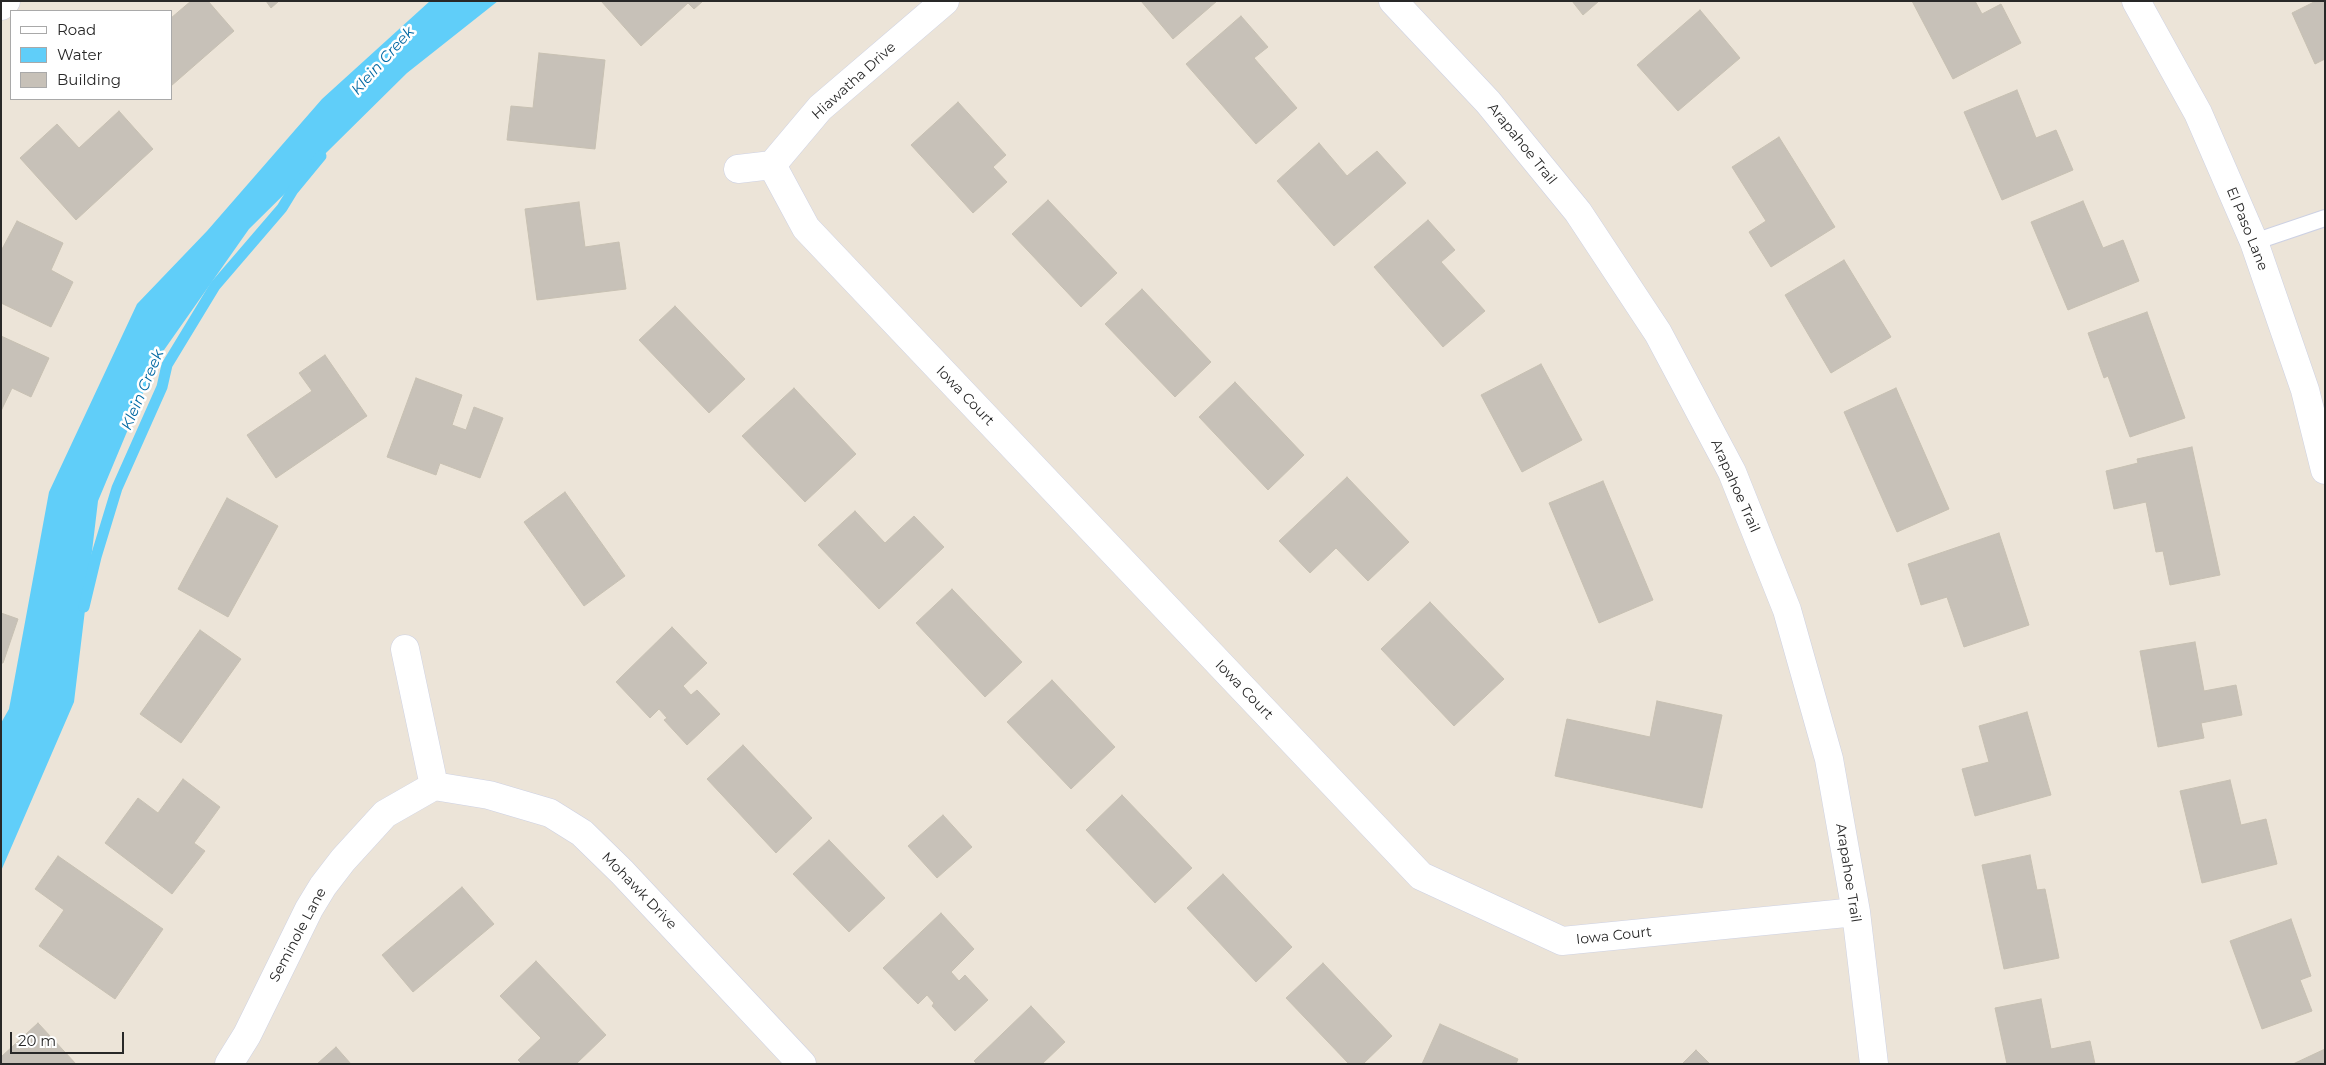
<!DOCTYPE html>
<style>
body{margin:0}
#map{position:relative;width:2326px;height:1065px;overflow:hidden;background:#ece4d8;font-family:Montserrat,sans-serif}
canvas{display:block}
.frame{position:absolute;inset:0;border:2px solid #282828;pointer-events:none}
.legend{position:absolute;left:10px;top:10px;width:162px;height:90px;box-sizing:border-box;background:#fff;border:1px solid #a9a9a9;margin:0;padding:6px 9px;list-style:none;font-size:15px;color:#282828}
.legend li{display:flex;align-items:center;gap:10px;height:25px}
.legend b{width:25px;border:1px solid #a9a9a9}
.scale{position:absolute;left:10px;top:1032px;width:114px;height:22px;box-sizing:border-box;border:2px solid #282828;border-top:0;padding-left:6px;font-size:15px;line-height:18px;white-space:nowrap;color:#282828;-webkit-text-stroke:4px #fff;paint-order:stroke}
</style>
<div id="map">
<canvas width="2326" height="1065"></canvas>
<div class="frame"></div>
<ul class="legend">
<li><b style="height:6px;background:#fff"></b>Road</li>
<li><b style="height:14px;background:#60cef9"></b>Water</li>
<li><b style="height:14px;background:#c7c1b8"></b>Building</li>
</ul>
<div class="scale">20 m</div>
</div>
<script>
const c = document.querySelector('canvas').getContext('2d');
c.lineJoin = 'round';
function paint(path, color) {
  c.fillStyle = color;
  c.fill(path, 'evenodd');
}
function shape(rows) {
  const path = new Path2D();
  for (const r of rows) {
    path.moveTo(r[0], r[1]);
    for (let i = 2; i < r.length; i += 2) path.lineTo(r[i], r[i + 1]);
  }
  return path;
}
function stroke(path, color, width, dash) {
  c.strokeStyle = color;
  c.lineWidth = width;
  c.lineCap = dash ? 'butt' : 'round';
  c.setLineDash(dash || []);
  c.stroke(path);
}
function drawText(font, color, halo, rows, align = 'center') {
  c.font = font + ' Montserrat,sans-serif';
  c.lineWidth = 5;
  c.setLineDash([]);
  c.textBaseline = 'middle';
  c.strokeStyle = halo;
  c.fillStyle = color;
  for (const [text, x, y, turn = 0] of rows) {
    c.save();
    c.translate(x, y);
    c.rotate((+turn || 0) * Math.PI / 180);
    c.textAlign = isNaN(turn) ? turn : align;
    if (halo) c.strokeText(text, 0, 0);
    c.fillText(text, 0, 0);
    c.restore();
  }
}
paint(shape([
 [430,1,498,1,407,73,249,229,157,360,98,501,74,702,1,871,1,723,9,709,49,492,137,304,207,231,322,99]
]), '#60cef9');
stroke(shape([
 [84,607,96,557,117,488,162,387,167,365,215,286,282,208,293,190,321,156]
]), '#60cef9', 11);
const building = shape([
 [191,1,208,1,234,31,171,86,171,18,191,1],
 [266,1,279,1,271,8,266,1],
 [601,1,703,1,694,9,688,3,641,46,601,1],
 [1141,1,1217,1,1173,39,1141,1],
 [1572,1,1599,1,1583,15,1572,1],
 [1912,1,1975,1,1982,14,2001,4,2021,43,1953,79,1912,1],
 [2316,1,2325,1,2325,59,2315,64,2292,13,2316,1],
 [1700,10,1740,58,1678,111,1637,65,1700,10],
 [1241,16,1268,47,1254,58,1297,108,1256,144,1186,64,1241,16],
 [539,53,605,60,595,149,507,140,511,106,533,108,539,53],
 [2017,90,2036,138,2056,130,2073,170,2002,200,1964,112,2017,90],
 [958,102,1006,155,993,167,1007,182,973,213,911,145,958,102],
 [119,111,153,149,76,220,20,158,57,124,79,148,119,111],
 [1779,137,1835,227,1771,267,1749,232,1766,221,1732,167,1779,137],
 [1319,143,1347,176,1377,151,1406,183,1334,246,1277,181,1319,143],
 [1048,200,1117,273,1081,307,1012,234,1048,200],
 [2083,201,2103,248,2123,240,2139,281,2068,310,2031,222,2083,201],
 [579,202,585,247,619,242,626,289,537,300,525,209,579,202],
 [1428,220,1455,250,1441,262,1485,311,1443,347,1374,267,1428,220],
 [17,221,63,243,51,270,73,282,51,327,1,303,1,251,17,221],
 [1844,260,1891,337,1831,373,1785,295,1844,260],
 [1142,289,1211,362,1175,397,1105,324,1142,289],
 [675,306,745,379,709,413,639,340,675,306],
 [2147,312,2185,418,2130,437,2108,376,2104,378,2088,333,2147,312],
 [1,336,49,358,31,397,12,388,1,411,1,336],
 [325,355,367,416,276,478,247,435,312,391,299,373,325,355],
 [1541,364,1582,440,1522,472,1481,395,1541,364],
 [416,378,462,395,452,425,466,430,474,407,503,418,480,478,440,463,436,475,387,457,416,378],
 [1235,382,1304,455,1268,490,1199,417,1235,382],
 [794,388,856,454,805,502,742,436,794,388],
 [1896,388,1949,509,1897,532,1844,412,1896,388],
 [2192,447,2220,575,2170,585,2163,551,2156,552,2146,502,2114,509,2106,471,2138,463,2137,459,2192,447],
 [1347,477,1409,542,1368,581,1336,548,1310,573,1279,541,1347,477],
 [1603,481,1653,600,1599,623,1549,503,1603,481],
 [565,492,625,576,584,606,524,522,565,492],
 [227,498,278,526,228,617,178,589,227,498],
 [855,511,885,543,914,516,944,547,879,609,818,545,855,511],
 [1999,533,2029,625,1964,647,1947,597,1921,605,1908,564,1999,533],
 [952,589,1022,662,985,697,916,623,952,589],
 [1430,602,1504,679,1454,726,1381,649,1430,602],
 [1,613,18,619,3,663,1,663,1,613],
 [672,627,707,663,683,686,691,695,697,690,720,714,687,745,664,720,667,718,659,709,650,718,616,682,672,627],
 [200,630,241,659,181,743,140,714,200,630],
 [2195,642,2204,691,2236,685,2242,715,2201,723,2204,738,2158,747,2140,651,2195,642],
 [1052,680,1115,747,1071,789,1007,722,1052,680],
 [1657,701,1722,715,1702,808,1555,776,1567,719,1650,737,1657,701],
 [2027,712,2051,795,1975,816,1962,769,1989,762,1979,726,2027,712],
 [743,745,812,818,776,853,707,779,743,745],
 [183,779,220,807,194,843,205,851,172,894,105,843,138,798,158,813,183,779],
 [2230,780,2241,825,2266,819,2277,864,2202,883,2180,791,2230,780],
 [1122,795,1192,868,1155,903,1086,830,1122,795],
 [943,815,972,847,937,878,908,846,943,815],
 [829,840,885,898,849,932,793,874,829,840],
 [2030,855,2037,890,2045,889,2059,958,2004,969,1982,865,2030,855],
 [58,856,163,929,115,999,39,946,64,910,35,889,58,856],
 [1223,874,1292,947,1256,982,1187,908,1223,874],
 [462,887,494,924,413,992,382,955,462,887],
 [941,913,974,949,951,972,959,981,965,975,988,1000,955,1031,932,1006,934,1003,927,995,918,1004,883,968,941,913],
 [2291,919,2311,976,2300,980,2312,1011,2262,1029,2230,941,2291,919],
 [536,961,606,1035,576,1064,522,1064,518,1060,541,1038,500,996,536,961],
 [1323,963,1392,1036,1363,1064,1349,1064,1286,998,1323,963],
 [2041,999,2051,1049,2090,1041,2095,1064,2007,1064,1995,1008,2041,999],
 [1031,1006,1065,1042,1042,1064,977,1064,974,1061,1031,1006],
 [38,1023,76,1064,1,1064,1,1057,38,1023],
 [1440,1024,1518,1059,1516,1064,1422,1064,1440,1024],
 [336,1047,351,1064,317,1064,336,1047],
 [2325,1049,2325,1064,2293,1064,2325,1049],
 [1696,1050,1710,1064,1682,1064,1696,1050]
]);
paint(building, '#c7c1b8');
stroke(building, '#c7c0b2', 1);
const service = shape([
 [2254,242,2325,218]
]);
const minor = shape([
 [1393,1,1488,102,1578,212,1658,333,1732,472,1787,610,1829,759,1856,912,1874,1064],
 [2136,1,2198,113,2254,242,2305,390,2325,470],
 [1,6,6,1],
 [772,165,806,228,1421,876,1562,941,1856,912],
 [738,169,772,165,820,108,945,1],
 [405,649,434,786],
 [434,786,489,795,550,813,582,833,622,872,802,1064],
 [229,1064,247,1035,309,909,323,886,343,860,385,814,434,786]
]);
stroke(service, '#cdd1e3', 18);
stroke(minor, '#cdd1e3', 29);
stroke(service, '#fff', 16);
stroke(minor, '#fff', 28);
drawText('14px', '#282828', '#fff', [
 ["Hiawatha Drive",854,81,-42],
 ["Arapahoe Trail",1522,144,51],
 ["El Paso Lane",2247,229,68],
 ["Iowa Court",965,396,46],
 ["Arapahoe Trail",1735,486,66],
 ["Iowa Court",1244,690,46],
 ["Arapahoe Trail",1848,873,81],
 ["Mohawk Drive",639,891,46],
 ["Seminole Lane",298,935,-62],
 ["Iowa Court",1614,936,-6]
]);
drawText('italic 15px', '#0268a2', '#fff', [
 ["Klein Creek",383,61,-48],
 ["Klein Creek",143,390,-67]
]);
</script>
